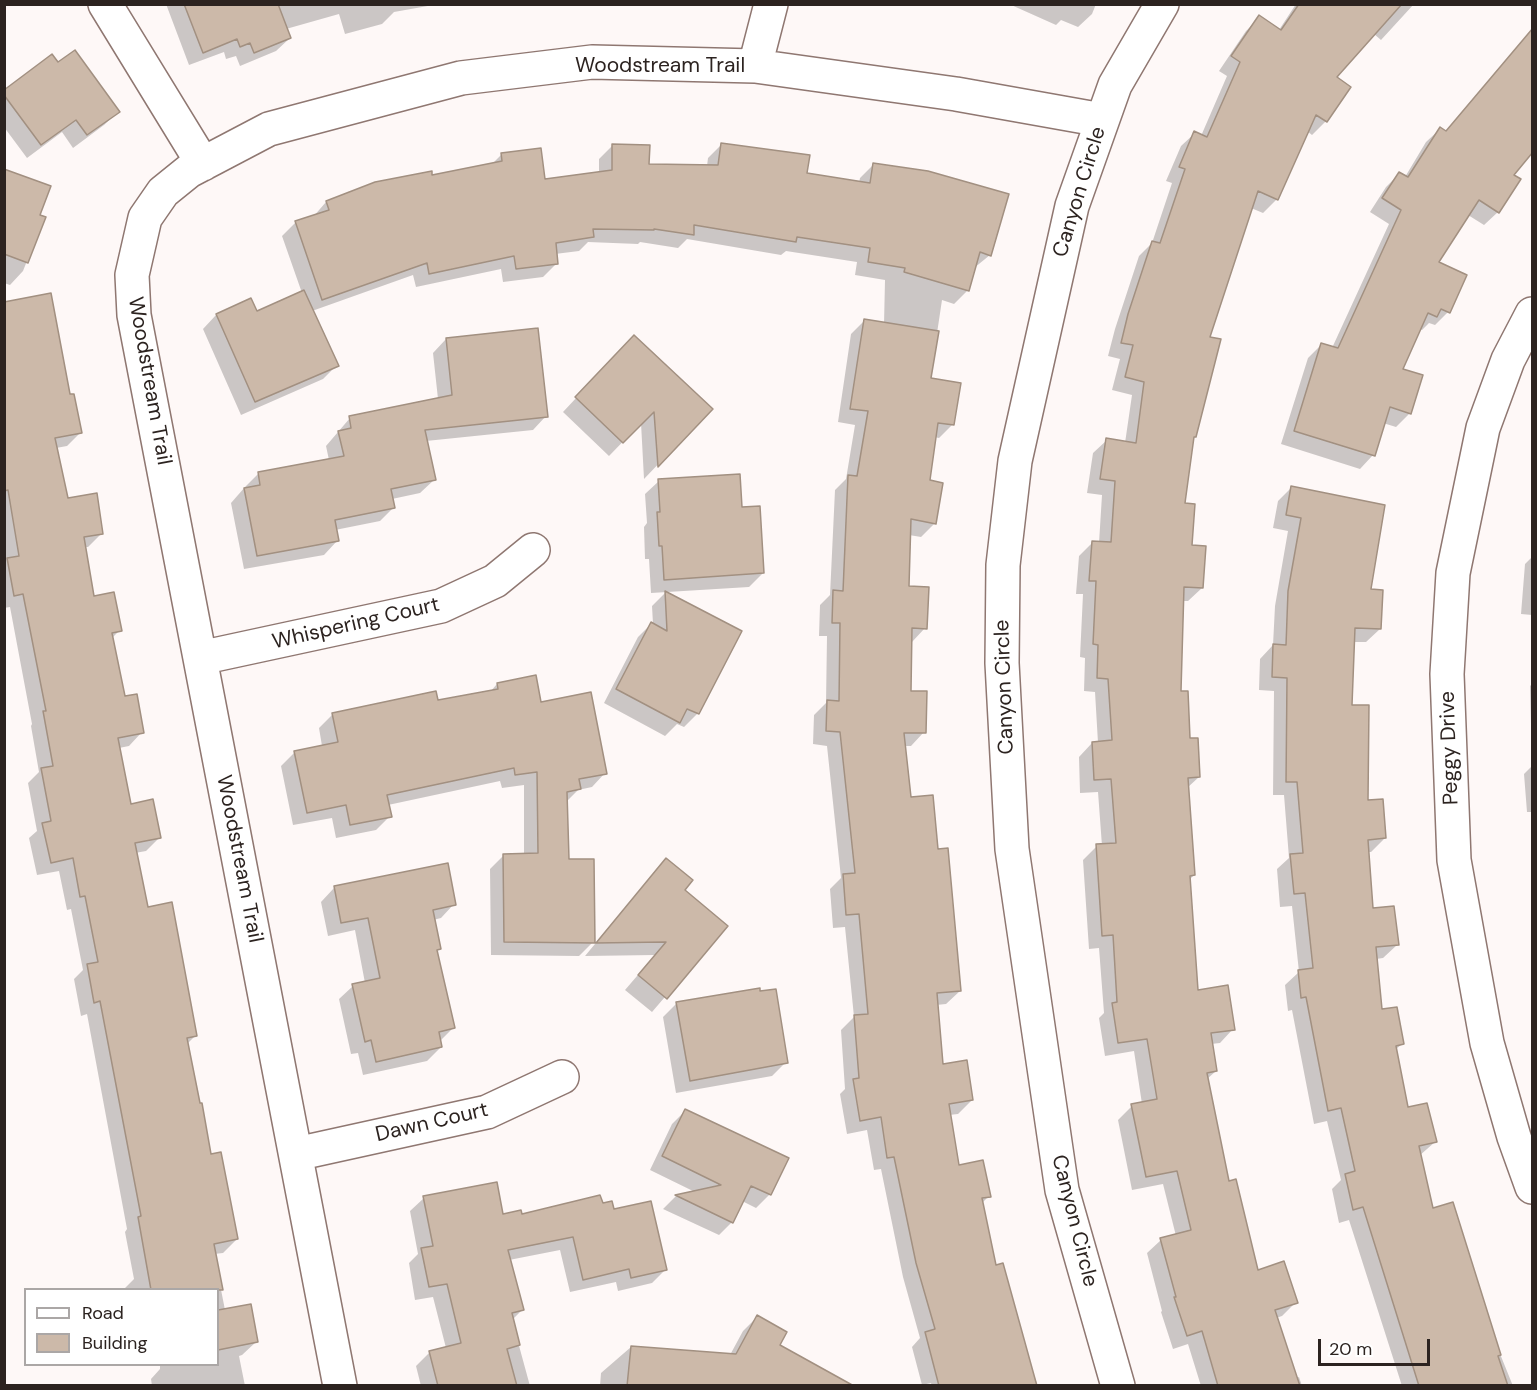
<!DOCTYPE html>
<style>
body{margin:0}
#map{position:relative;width:1537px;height:1390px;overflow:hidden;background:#fef8f7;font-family:"DM Sans",sans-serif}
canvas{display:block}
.frame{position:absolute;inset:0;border:6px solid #2c2320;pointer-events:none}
.legend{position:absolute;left:24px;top:1288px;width:195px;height:78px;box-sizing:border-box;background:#fff;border:2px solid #aba7a6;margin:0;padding:8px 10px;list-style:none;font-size:18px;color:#2c2320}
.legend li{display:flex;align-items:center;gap:12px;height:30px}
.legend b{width:30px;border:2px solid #aba7a6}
.scale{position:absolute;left:1318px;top:1339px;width:112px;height:27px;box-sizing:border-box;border:3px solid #2c2320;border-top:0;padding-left:8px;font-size:18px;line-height:21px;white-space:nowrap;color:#2c2320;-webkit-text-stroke:4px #fff;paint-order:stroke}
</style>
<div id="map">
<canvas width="1537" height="1390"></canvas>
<div class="frame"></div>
<ul class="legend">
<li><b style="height:8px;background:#fff"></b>Road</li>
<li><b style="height:16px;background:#ccb9a9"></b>Building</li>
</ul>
<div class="scale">20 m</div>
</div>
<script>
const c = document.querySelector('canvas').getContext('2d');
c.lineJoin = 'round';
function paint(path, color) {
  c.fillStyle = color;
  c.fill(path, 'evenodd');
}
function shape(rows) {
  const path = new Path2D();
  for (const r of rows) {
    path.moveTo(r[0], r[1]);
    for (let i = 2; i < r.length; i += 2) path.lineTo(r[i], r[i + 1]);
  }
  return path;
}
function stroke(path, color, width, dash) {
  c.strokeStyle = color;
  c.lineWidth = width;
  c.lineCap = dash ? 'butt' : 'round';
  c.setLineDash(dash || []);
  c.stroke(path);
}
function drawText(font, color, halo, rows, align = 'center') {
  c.font = font + ' "DM Sans",sans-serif';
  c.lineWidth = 4.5;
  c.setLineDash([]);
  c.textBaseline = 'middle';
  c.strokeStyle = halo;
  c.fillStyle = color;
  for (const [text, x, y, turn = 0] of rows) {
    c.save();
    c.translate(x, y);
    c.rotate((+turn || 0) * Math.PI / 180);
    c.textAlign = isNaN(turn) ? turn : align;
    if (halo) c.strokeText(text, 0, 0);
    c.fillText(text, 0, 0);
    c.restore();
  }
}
paint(shape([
 [166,4,439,4,394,12,382,24,345,34,339,14,286,29,290,38,276,51,240,66,236,56,226,59,224,52,189,65],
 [1009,4,1096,4,1092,14,1078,27,1061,20,1056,25],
 [1296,4,1414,4,1381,40,1374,34,1334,77,1349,87,1326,121,1312,135,1307,131,1277,199,1263,213,1251,208,1208,338,1195,436,1193,438,1183,505,1191,546,1202,588,1188,601,1182,601,1179,692,1199,777,1187,788,1194,875,1189,880,1197,992,1233,1029,1220,1043,1211,1044,1216,1071,1207,1079,1227,1183,1257,1272,1296,1302,1282,1316,1276,1318,1296,1378,1299,1377,1302,1386,1201,1386,1188,1344,1173,1349,1161,1312,1162,1311,1147,1253,1161,1240,1176,1236,1163,1184,1132,1190,1118,1120,1132,1106,1142,1104,1134,1051,1105,1056,1099,1018,1104,1013,1099,948,1089,949,1083,860,1097,846,1102,846,1098,792,1080,793,1079,757,1092,743,1098,743,1095,692,1084,691,1085,658,1080,657,1083,594,1076,594,1079,556,1093,542,1099,543,1102,495,1087,493,1093,453,1107,440,1125,443,1132,395,1112,390,1120,359,1108,356,1115,329,1139,256,1152,243,1172,183,1166,181,1181,146,1195,133,1201,136,1227,76,1219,71,1246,31,1260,17,1279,30],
 [1522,42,1512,175,1498,212,1484,225,1468,215,1437,262,1448,312,1435,325,1429,323,1422,330,1420,329,1401,370,1410,413,1396,427,1383,423,1373,455,1360,469,1281,444,1308,358,1321,345,1332,348,1389,224,1370,212,1386,187,1399,174,1405,177,1426,142,1440,129,1445,132],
 [58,65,118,112,104,125,73,148,62,132,27,158,4,127,4,92],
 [722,144,806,175,859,183,860,178,873,165,990,255,974,268,968,290,954,304,942,300,930,380,953,424,939,438,934,437,928,481,935,523,921,537,909,535,907,587,925,628,912,642,910,693,924,732,911,746,904,746,910,798,936,850,960,991,946,1004,936,1005,942,1065,972,1100,958,1114,949,1115,958,1166,989,1196,982,1203,994,1267,1038,1386,932,1386,931,1383,922,1385,912,1347,920,1338,903,1277,881,1169,874,1170,867,1130,847,1134,840,1094,845,1089,841,1030,854,1017,845,927,833,928,830,889,841,878,827,746,813,744,814,715,826,703,827,636,819,636,820,605,830,595,835,490,846,479,855,425,838,422,851,334,865,320,884,324,885,280,855,275,857,262,786,251,781,255,687,239,678,248,640,242,638,244,588,242,579,251,555,254,557,263,543,277,503,282,501,269,416,287,413,275,312,311,337,365,323,379,241,415,203,329,216,315,250,300,256,313,302,293,282,236,295,223,313,217,326,202,431,177,491,165,501,155,543,181,599,173,599,159,613,145,648,165,707,166,708,158],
 [4,170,38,216,44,218,23,271,10,285,4,283],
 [4,303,69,396,81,432,67,446,56,448,67,500,102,533,88,547,84,547,92,598,120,630,112,638,124,698,142,732,129,746,119,748,130,806,160,837,146,851,135,853,147,908,196,1035,186,1045,210,1156,237,1239,223,1253,214,1254,225,1310,256,1342,242,1355,239,1356,245,1386,152,1386,151,1379,160,1369,160,1364,218,1364,218,1290,123,1290,134,1279,125,1232,127,1229,87,1014,81,1016,74,979,83,970,71,909,67,910,59,871,37,875,29,838,37,831,28,783,39,772,31,726,32,724,10,607,4,608],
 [446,339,546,416,533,430,426,441,434,480,420,493,392,499,393,508,380,521,335,530,337,541,324,555,244,569,231,503,245,487,258,474,329,460,326,446,350,418,438,399,433,353],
 [620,351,711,409,644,479,641,423,609,456,563,412],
 [659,481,741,508,763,573,749,587,651,593,649,559,645,559,644,527,647,523,645,494],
 [1291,488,1369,591,1380,629,1366,642,1353,642,1350,706,1366,802,1385,838,1371,852,1367,852,1372,909,1397,945,1383,958,1376,959,1381,1011,1402,1044,1395,1050,1407,1109,1435,1142,1419,1156,1432,1210,1494,1339,1513,1386,1402,1386,1349,1220,1339,1223,1332,1189,1341,1180,1327,1121,1314,1124,1292,1010,1288,1011,1285,985,1299,972,1292,906,1280,907,1277,869,1289,858,1284,795,1273,795,1274,691,1259,690,1260,659,1273,645,1275,606,1288,531,1273,528,1278,501],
 [1532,557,1532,615,1521,614,1525,564],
 [665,593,740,632,698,713,684,727,677,724,665,736,604,703,638,637,651,624,653,624,652,606],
 [1532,669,1532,762,1530,686,1532,684],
 [497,684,540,704,605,773,592,787,578,790,566,802,567,860,593,942,579,956,491,955,490,869,504,855,524,855,524,785,502,788,500,781,388,805,390,816,376,830,336,838,332,818,293,825,281,766,295,752,322,746,319,728,332,715,435,693,437,702,490,692],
 [1532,766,1532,812,1527,812,1524,774],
 [666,860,683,890,726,926,652,1012,625,990,655,955,585,956,653,874],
 [446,865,454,904,441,918,433,920,439,948,436,951,453,1028,440,1041,441,1047,427,1061,363,1075,358,1053,351,1054,339,999,353,986,365,983,355,930,328,936,321,902,334,888],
 [677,1003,786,1062,772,1076,676,1093,663,1017],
 [685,1111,770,1194,756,1208,742,1201,732,1222,719,1235,663,1209,676,1196,695,1192,650,1170,672,1124],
 [424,1198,502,1215,521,1216,602,1205,613,1211,666,1269,652,1283,618,1291,616,1282,570,1292,560,1250,509,1260,522,1310,512,1320,530,1386,421,1386,416,1366,430,1352,446,1348,433,1297,415,1300,409,1263,418,1254,410,1211],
 [757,1317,778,1346,821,1386,600,1386,601,1373,631,1347,730,1355,743,1331]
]), '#0003');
const building = shape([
 [184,4,278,4,291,38,254,53,250,43,240,47,237,39,203,53,184,4],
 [1299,4,1402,4,1337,77,1351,87,1327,122,1316,115,1278,200,1258,191,1210,337,1221,339,1196,437,1194,437,1185,503,1195,504,1192,545,1206,546,1203,588,1184,587,1181,691,1188,691,1190,738,1198,738,1200,777,1188,778,1195,875,1190,876,1198,990,1228,985,1235,1030,1211,1033,1217,1071,1207,1073,1229,1181,1236,1179,1258,1270,1284,1261,1298,1303,1275,1310,1300,1386,1218,1386,1202,1331,1187,1336,1174,1297,1176,1297,1160,1238,1191,1230,1177,1171,1146,1177,1131,1104,1157,1099,1147,1039,1118,1043,1112,1003,1117,1002,1113,935,1102,936,1096,844,1116,843,1111,779,1094,780,1092,742,1112,740,1108,679,1097,678,1098,645,1093,644,1096,581,1089,581,1092,541,1111,542,1115,481,1100,479,1106,438,1136,443,1144,382,1125,377,1133,345,1121,343,1128,314,1152,241,1160,243,1185,169,1179,167,1194,131,1207,137,1240,62,1231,56,1259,15,1281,30,1299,4],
 [1533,28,1533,152,1514,175,1521,179,1499,213,1479,200,1439,262,1467,275,1450,313,1441,309,1437,317,1428,313,1403,369,1423,375,1411,414,1390,407,1375,456,1294,431,1321,343,1338,348,1401,210,1382,198,1399,172,1408,177,1440,127,1446,131,1533,28],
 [75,50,120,112,87,135,76,120,41,145,4,95,4,90,52,54,58,62,75,50],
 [721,143,810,155,807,173,870,183,873,163,928,171,1009,194,991,256,980,252,969,291,904,272,905,268,868,262,870,248,797,237,796,242,694,225,694,235,654,229,654,230,593,229,594,237,556,243,558,264,516,269,514,256,429,274,427,263,322,300,295,221,329,210,326,201,375,182,432,171,432,175,502,161,501,153,541,148,545,179,612,170,612,144,650,145,649,164,718,165,721,143],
 [4,169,51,186,40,215,46,217,28,263,4,254,4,169],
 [304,290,339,366,255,402,216,314,251,298,257,311,304,290],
 [51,293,70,394,74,394,82,433,55,438,68,498,97,493,103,534,84,537,94,596,114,592,122,631,112,633,125,696,137,694,144,733,118,738,131,804,153,799,161,838,135,843,148,907,172,902,197,1036,187,1038,200,1103,202,1103,211,1154,221,1152,238,1239,214,1244,223,1290,151,1290,138,1217,141,1216,100,1001,94,1003,87,964,98,962,85,896,80,897,73,858,51,863,42,823,51,821,41,768,53,766,43,711,46,711,23,594,14,596,7,558,19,556,8,490,4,491,4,302,51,293],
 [864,319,939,331,931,378,961,383,954,425,938,423,930,480,943,483,936,524,911,519,909,586,929,587,927,629,912,628,911,691,927,691,926,733,904,733,911,797,933,795,938,849,948,848,961,991,937,993,943,1064,967,1060,973,1100,949,1104,959,1165,983,1160,991,1197,982,1198,996,1265,1003,1263,1037,1386,939,1386,925,1332,935,1329,916,1263,894,1157,887,1158,881,1117,860,1121,853,1079,859,1078,854,1015,868,1014,859,914,846,915,843,874,855,873,840,732,826,731,827,700,839,701,840,623,832,623,833,590,843,591,848,475,857,476,868,411,850,409,864,319],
 [538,328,548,417,425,430,436,480,391,489,395,508,335,520,339,541,257,556,244,488,260,485,258,472,344,456,338,431,351,428,349,416,452,395,446,338,538,328],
 [634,335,713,409,658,467,654,412,623,443,575,397,634,335],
 [740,474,742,507,760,506,764,573,664,580,662,546,659,546,657,512,660,512,658,479,740,474],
 [1291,486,1385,505,1371,589,1383,590,1381,629,1355,628,1352,705,1369,705,1368,800,1383,799,1386,838,1368,840,1373,908,1394,906,1399,945,1376,947,1382,1009,1397,1007,1404,1044,1396,1046,1408,1107,1427,1103,1437,1142,1419,1146,1433,1208,1453,1202,1501,1355,1498,1356,1508,1386,1419,1386,1363,1207,1353,1210,1345,1174,1355,1171,1341,1108,1328,1111,1306,997,1301,998,1298,970,1313,968,1305,893,1294,894,1290,854,1303,853,1297,782,1286,782,1287,678,1272,677,1273,644,1286,645,1288,591,1301,518,1286,515,1291,486],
 [665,591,742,631,699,714,687,709,680,723,616,689,651,622,667,631,665,591],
 [536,675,541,702,591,692,607,774,579,779,581,789,567,792,569,859,594,859,595,943,504,942,503,854,538,853,537,772,515,775,514,768,387,795,392,817,350,825,346,805,307,813,294,751,338,742,332,713,436,691,438,700,498,689,497,683,536,675],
 [666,858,693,880,685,890,728,926,667,999,638,975,666,942,596,943,666,858],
 [448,863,456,905,433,910,441,949,437,950,455,1028,439,1032,442,1047,376,1062,371,1040,365,1042,352,984,380,978,368,918,341,923,334,886,448,863],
 [760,988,760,991,776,989,788,1063,690,1081,676,1002,760,988],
 [685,1109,789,1158,771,1195,751,1186,733,1223,675,1195,721,1185,662,1156,685,1109],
 [497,1182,503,1214,521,1210,522,1214,600,1195,603,1203,612,1201,614,1209,651,1201,667,1270,631,1278,629,1269,583,1280,573,1237,508,1250,524,1310,512,1313,520,1345,507,1349,517,1386,438,1386,429,1351,461,1343,447,1284,429,1287,421,1248,433,1246,423,1196,497,1182],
 [251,1304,258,1342,218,1350,218,1310,251,1304],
 [757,1315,787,1332,780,1345,854,1386,627,1386,631,1346,736,1354,757,1315]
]);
paint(building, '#ccb9a9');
stroke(building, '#a29081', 1.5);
const minor = shape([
 [105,4,203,164],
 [755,66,771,4],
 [1532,314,1508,360,1483,428,1453,573,1447,674,1454,860,1487,1043,1514,1137,1532,1187],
 [200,658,441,606,495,581,533,550],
 [296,1154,487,1112,562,1077],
 [340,1386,134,315,132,275,145,218,163,192,189,171,269,129,461,78,592,62,755,66,956,94,1102,120],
 [1118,1386,1062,1190,1012,849,1002,663,1003,565,1015,461,1072,206,1115,85,1162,4]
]);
stroke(minor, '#8f7771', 36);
stroke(minor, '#fff', 33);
drawText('21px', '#2c2320', '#fff', [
 ["Woodstream Trail",660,66],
 ["Canyon Circle",1080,192,-73],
 ["Woodstream Trail",149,381,80],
 ["Whispering Court",356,624,-13],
 ["Canyon Circle",1005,687,-92],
 ["Peggy Drive",1450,748,-92],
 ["Woodstream Trail",239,859,79],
 ["Dawn Court",432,1123,-13],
 ["Canyon Circle",1074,1221,76]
]);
</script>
